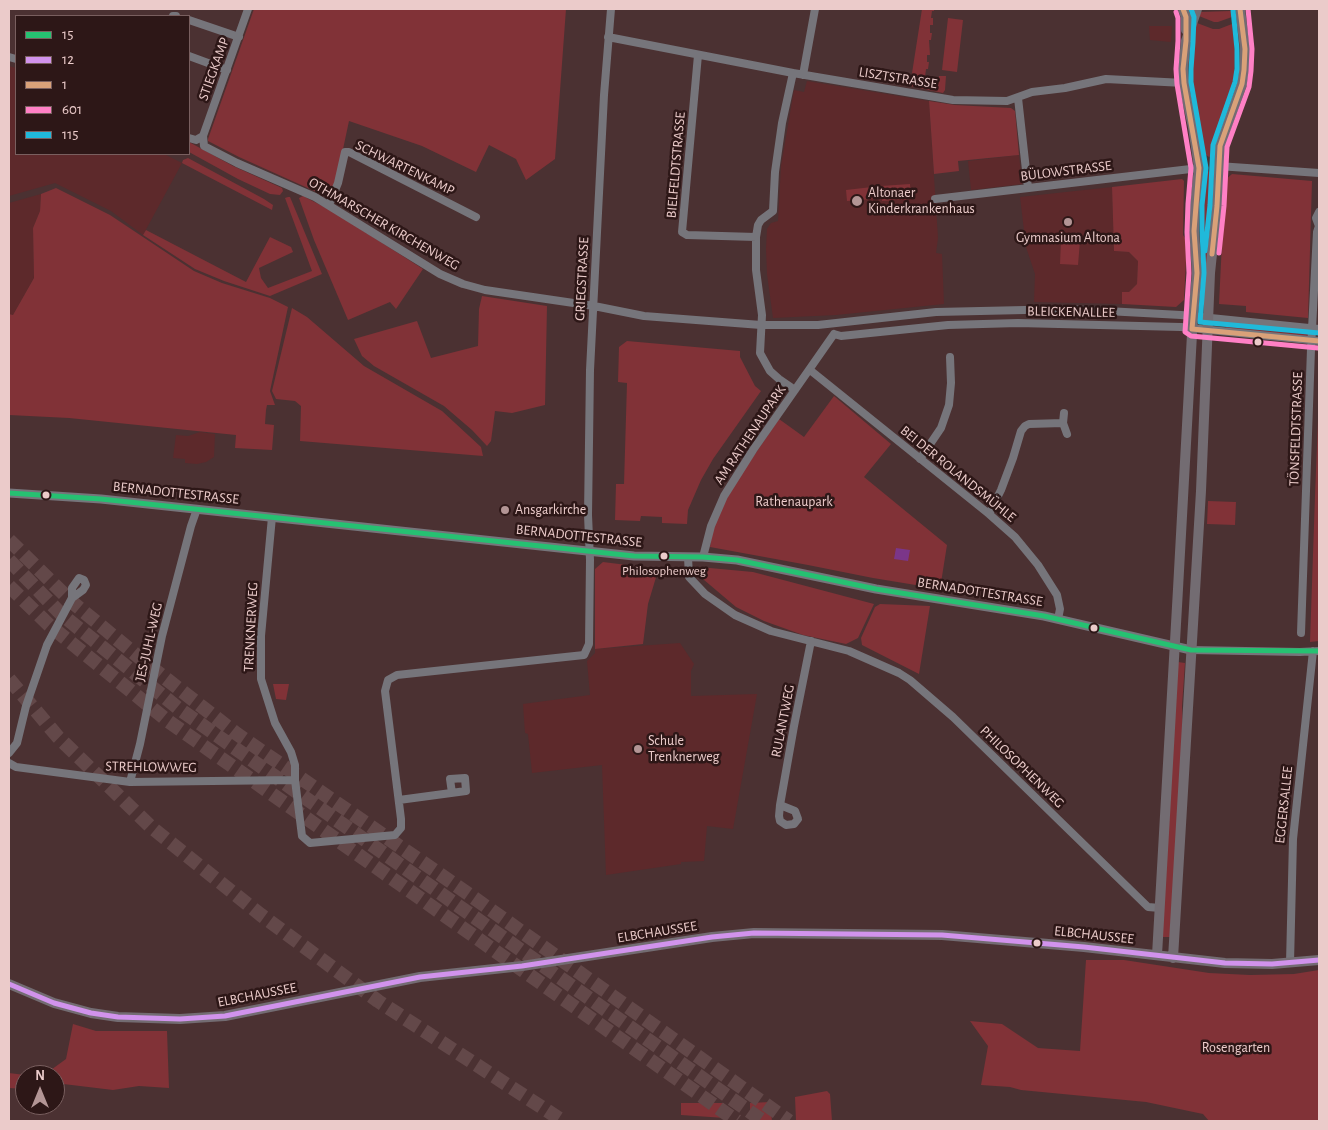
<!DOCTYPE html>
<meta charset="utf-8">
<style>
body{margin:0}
#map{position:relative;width:1328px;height:1130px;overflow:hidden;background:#4b3132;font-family:"Alegreya Sans",sans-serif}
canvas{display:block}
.frame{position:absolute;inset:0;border:10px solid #ebcbca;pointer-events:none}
.legend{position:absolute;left:15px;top:15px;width:175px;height:140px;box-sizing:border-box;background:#2d1717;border:1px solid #795f5f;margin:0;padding:6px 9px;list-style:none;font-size:15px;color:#ebcbca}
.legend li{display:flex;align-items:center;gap:10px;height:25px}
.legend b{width:25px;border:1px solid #795f5f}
.north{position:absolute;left:15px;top:1065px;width:50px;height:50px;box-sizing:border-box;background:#2d1717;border:1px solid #795f5f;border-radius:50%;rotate:0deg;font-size:14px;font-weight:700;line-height:20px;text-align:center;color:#ebcbca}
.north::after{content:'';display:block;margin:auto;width:18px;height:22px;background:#b39595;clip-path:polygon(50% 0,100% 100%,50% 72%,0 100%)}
</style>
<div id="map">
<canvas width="1328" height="1130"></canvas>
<div class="frame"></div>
<ul class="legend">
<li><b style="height:6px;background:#26c172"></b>15</li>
<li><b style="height:6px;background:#d193ec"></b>12</li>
<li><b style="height:6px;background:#d9a179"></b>1</li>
<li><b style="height:6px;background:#ff80c5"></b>601</li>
<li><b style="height:6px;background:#20b9da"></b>115</li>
</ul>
<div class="north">N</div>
</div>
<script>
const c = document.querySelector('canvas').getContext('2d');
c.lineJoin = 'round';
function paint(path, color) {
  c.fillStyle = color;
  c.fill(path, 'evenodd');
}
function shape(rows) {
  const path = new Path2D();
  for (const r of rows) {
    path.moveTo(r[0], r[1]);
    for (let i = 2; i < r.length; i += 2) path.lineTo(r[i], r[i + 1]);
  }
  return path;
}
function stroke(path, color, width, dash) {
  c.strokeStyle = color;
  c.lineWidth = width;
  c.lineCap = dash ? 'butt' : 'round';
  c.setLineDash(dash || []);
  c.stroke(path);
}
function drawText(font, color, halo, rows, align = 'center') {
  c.font = font + ' "Alegreya Sans",sans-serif';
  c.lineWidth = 5;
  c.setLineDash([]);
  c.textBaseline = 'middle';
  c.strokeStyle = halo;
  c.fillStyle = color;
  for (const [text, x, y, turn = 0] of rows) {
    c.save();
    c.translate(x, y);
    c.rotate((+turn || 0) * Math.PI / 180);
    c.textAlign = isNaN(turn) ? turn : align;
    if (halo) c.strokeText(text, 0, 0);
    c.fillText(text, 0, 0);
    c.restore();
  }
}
paint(shape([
 [1149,26,1172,26,1171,42,1150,40],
 [9,66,16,68,16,154,164,154,182,163,143,235,111,211,55,183,9,196],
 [807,81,929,101,938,238,936,253,942,254,944,304,836,315,773,318,767,274,766,249,767,229,771,223,778,221,781,166,794,90,804,92],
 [1019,155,1022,184,971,190,968,161],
 [1112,187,1114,251,1129,252,1138,261,1137,284,1129,292,1122,292,1122,304,1034,302,1035,274,1026,247,1020,197],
 [41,194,40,211,33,228,34,278,13,315,9,314,9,203],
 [200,432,215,434,214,457,206,462,197,464,185,463,185,459,173,458,176,435,188,436],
 [680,643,694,664,691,671,691,696,757,694,733,829,707,826,704,861,681,862,681,864,606,875,602,765,532,773,528,734,525,733,523,704,590,695,587,661,595,653,595,649]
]), '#5d292b');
paint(shape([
 [254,9,566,9,555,159,526,180,516,159,489,145,476,172,422,146,349,121,336,182,330,198,239,157,208,141,208,139],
 [922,9,934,9,934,11,932,11,931,18,933,18,933,25,930,25,930,33,932,33,931,40,929,40,930,55,927,55,927,62,929,62,928,69,926,69,925,77,927,77,927,81,938,82,939,76,946,76,945,90,943,93,910,86],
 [1231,11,1232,17,1218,22,1214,22,1199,16,1200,12],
 [948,18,963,20,957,72,942,70],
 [1197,23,1213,29,1219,29,1232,24,1235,51,1234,80,1229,100,1220,119,1212,155,1209,157,1202,152,1195,109,1189,87,1190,47],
 [929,101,955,105,1011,108,1015,111,1019,155,958,161,959,171,934,174],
 [189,142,233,166,282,188,283,191,280,195,270,194,238,179,189,152],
 [188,158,264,199,273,205,272,210,182,163,183,160],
 [1204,171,1213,172,1206,298,1203,298,1205,263,1201,235],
 [1232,174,1312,181,1308,318,1246,312,1246,306,1219,304,1225,180],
 [1182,179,1184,181,1183,235,1187,241,1184,300,1176,307,1122,304,1122,292,1129,292,1137,284,1138,261,1129,252,1114,251,1112,187],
 [910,184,911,199,882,201,881,186],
 [872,187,873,199,847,201,846,190],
 [56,188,110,215,194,271,222,283,270,298,288,307,270,391,275,405,267,405,266,410,265,424,274,425,272,450,235,448,236,435,69,418,9,415,9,314,13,315,34,278,33,228,40,211,41,194],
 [303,196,332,211,423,269,396,309,390,302,348,320,314,240,299,198],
 [288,197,290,197,322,274,270,296,224,281,195,269,143,235,146,230,246,282,270,237,291,247,293,252,259,268,261,278,268,288,312,271,285,198],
 [1061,240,1080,241,1078,265,1060,264],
 [482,296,547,306,545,405,512,413,495,411,491,441,487,446,472,430,444,406,374,366,362,356,354,339,417,321,431,358,478,346,479,309],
 [292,308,307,317,364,366,442,411,481,447,483,456,300,441,301,406,295,401,276,399,272,391],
 [1227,324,1309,330,1309,334,1305,337,1226,328],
 [627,341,740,351,740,357,755,386,761,391,713,459,701,480,688,510,687,524,662,523,662,517,641,516,640,521,615,520,616,484,624,484,627,383,618,382,619,347],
 [1319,394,1319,641,1310,642,1315,496],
 [834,396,891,444,864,477,947,545,940,589,873,578,808,565,710,547,713,527,720,510,742,473,779,419,804,437],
 [1208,501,1236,502,1235,525,1207,524],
 [603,562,627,565,657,574,648,604,643,644,595,649,595,569],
 [699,567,753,572,874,604,858,638,846,644,803,635,764,621,736,607,697,574],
 [880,604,930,606,919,674,862,645,861,638,875,607],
 [1178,662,1185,663,1182,706,1183,733,1170,937,1162,937],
 [273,684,289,684,286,700,276,699],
 [1086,960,1124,960,1209,973,1250,975,1294,974,1319,970,1319,1121,1209,1121,1203,1114,1146,1102,1021,1090,1010,1087,981,1085,988,1046,970,1021,1002,1024,1038,1048,1080,1051],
 [73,1024,96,1031,167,1031,169,1088,139,1086,113,1090,55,1083,55,1075,44,1075,66,1059],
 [9,1073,25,1075,25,1089,9,1088],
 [827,1091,830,1094,832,1121,796,1121,795,1097],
 [770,1102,772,1121,750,1120,750,1103],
 [681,1103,724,1103,725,1118,681,1115]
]), '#813237');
paint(shape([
 [896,548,910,550,908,561,894,559]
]), '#7b3689');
stroke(shape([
 [9,540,72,602,151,667,237,734,467,893,789,1121],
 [9,560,61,614,178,708,763,1121],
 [9,586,49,625,168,721,737,1121],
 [9,679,58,737,151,827,261,915,378,1001,563,1121]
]), '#634849', 14, [14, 7]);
stroke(shape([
 [248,9,203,136,204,146,237,163,315,197,440,274,463,284,485,290,594,306,644,316,761,325,818,325,936,312,1069,309,1181,315,1319,329],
 [173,16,176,16],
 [189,20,239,37],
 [608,37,793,73,953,100,1007,101,1032,92,1065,88,1106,79,1184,83],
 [698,55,682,232,687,235,756,237],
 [189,56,227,70],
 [9,57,16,59],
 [793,73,782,123,775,172,773,211,761,220,758,225,756,237,756,270,762,315,760,353,770,371,779,379,795,390],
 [803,75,815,9],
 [1018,98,1028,188],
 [189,138,196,140,203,136],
 [1218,166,1319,173],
 [935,199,1199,168],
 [329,205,338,183,345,152,349,152,476,217],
 [834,334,841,336,948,325,1018,323,1181,327,1319,341],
 [810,370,989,514,1015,537,1038,565,1057,595,1060,609,1058,619],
 [1064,413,1063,423,1067,434],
 [920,459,941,428,949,405,951,383,950,357],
 [989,514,1001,490,1013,458,1021,431,1025,426,1029,424,1063,423],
 [272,517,261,636,261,679,275,723,291,752,295,765,295,780,302,836,310,843,395,835,401,828,401,819,385,691,388,680,397,675,584,655,589,644,590,560,588,515,590,370,604,95,611,9],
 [688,557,689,577,705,594,735,615,771,631,849,651,899,673,910,680,953,717,1148,907,1160,908],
 [703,557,711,526,724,496,753,450,834,334],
 [1301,633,1311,349,1317,232,1319,226,1316,218,1319,212],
 [1191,650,1300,652,1319,651],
 [9,753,17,743,26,706,47,645,72,598,72,588,79,578,84,580,86,585,83,590,72,598],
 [9,763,16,767,130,782,295,780],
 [130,782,140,744,162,636,191,526,197,509],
 [399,800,466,791,465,778,450,779,452,793],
 [780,805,795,811,798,819,794,824,786,825,780,821,779,816,780,805,794,726,811,641],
 [1290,963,1293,839,1313,651]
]), '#76757b', 8);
stroke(shape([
 [9,493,101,499,634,556,703,557,737,560,876,589,1044,616,1191,650]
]), '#76757b', 9);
stroke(shape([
 [1183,9,1186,17,1186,30],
 [1157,955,1178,589,1193,316,1197,273,1194,231,1195,204,1199,168,1193,127,1185,91,1183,69,1186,41,1197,9],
 [1173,958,1201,491,1210,273,1217,206,1220,146,1242,84,1244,70,1245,49,1240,9],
 [9,984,54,1003,91,1013,118,1017,180,1019,225,1016,420,977,522,966,712,937,754,933,942,935,1084,947,1225,963,1272,964,1319,960]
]), '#736c72', 10);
stroke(shape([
 [9,493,101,499,634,556,703,557,737,560,876,589,1044,616,1191,650,1319,651]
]), '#26c172', 5);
stroke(shape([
 [9,984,54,1003,91,1013,118,1017,180,1019,225,1016,420,977,522,966,712,937,754,933,942,935,1084,947,1225,963,1272,964,1319,960]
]), '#d193ec', 5);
stroke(shape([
 [1183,9,1186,17,1186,41,1183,69,1184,83,1199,168,1194,231,1197,273,1192,329],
 [1212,254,1217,206,1220,146,1242,84,1244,70,1245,49,1240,9],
 [1192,329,1319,341]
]), '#d9a179', 5);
stroke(shape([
 [1176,12,1178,18,1178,41,1176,69,1177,84,1191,168,1188,204,1187,232,1189,273,1185,332,1191,336,1318,348],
 [1219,253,1224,206,1227,147,1249,87,1251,71,1252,49,1248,9]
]), '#ff80c5', 5);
stroke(shape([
 [1191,9,1194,17,1193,42,1191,69,1191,82,1206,168,1202,205,1202,231,1204,273,1200,322,1319,333],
 [1205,251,1210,205,1213,145,1235,82,1237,69,1237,49,1233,10]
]), '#20b9da', 5);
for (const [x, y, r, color] of [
 [857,201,6,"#b39595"],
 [1068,222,5,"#b39595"],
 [1258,342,4.5,"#ebcbca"],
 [46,495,4.5,"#ebcbca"],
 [505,510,5,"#b39595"],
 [664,556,4.5,"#ebcbca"],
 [1094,628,4.5,"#ebcbca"],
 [638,749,5,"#b39595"],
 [1037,943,4.5,"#ebcbca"]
]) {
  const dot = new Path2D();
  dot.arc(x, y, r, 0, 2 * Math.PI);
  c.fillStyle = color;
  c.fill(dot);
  stroke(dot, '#2d1717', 2);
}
drawText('13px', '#ebcbca', '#2d1717', [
 ["Philosophenweg",664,571]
]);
drawText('14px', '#ebcbca', '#2d1717', [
 ["STIEGKAMP",214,69,-70],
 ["LISZTSTRASSE",898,78,9],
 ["BIELFELDTSTRASSE",676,165,-85],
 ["SCHWARTENKAMP",405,168,26],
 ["BÜLOWSTRASSE",1066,171,-7],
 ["OTHMARSCHER KIRCHENWEG",384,224,30],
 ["GRIEGSTRASSE",582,279,-87],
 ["BLEICKENALLEE",1071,312,1],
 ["TÖNSFELDTSTRASSE",1296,429,-88],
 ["AM RATHENAUPARK",750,435,-56],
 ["BEI DER ROLANDSMÜHLE",958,474,39],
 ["BERNADOTTESTRASSE",176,493,6],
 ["BERNADOTTESTRASSE",579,536,6],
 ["BERNADOTTESTRASSE",980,592,9],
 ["TRENKNERWEG",251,627,-87],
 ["JES-JUHL-WEG",149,642,-77],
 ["RULANTWEG",783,721,-79],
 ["STREHLOWWEG",151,767,1],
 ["PHILOSOPHENWEG",1022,767,44],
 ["EGGERSALLEE",1284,805,-84],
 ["ELBCHAUSSEE",657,932,-9],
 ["ELBCHAUSSEE",1094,935,6],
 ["ELBCHAUSSEE",257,995,-11]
]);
drawText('14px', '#ebcbca', '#2d1717', [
 ["Altonaer",868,193],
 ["Kinderkrankenhaus",868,209],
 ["Gymnasium Altona",1068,238,"center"],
 ["Ansgarkirche",515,510],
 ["Schule",648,741],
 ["Trenknerweg",648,757]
], 'left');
drawText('14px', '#eecdcc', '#2d1717', [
 ["Rathenaupark",794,502],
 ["Rosengarten",1236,1048]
]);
</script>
